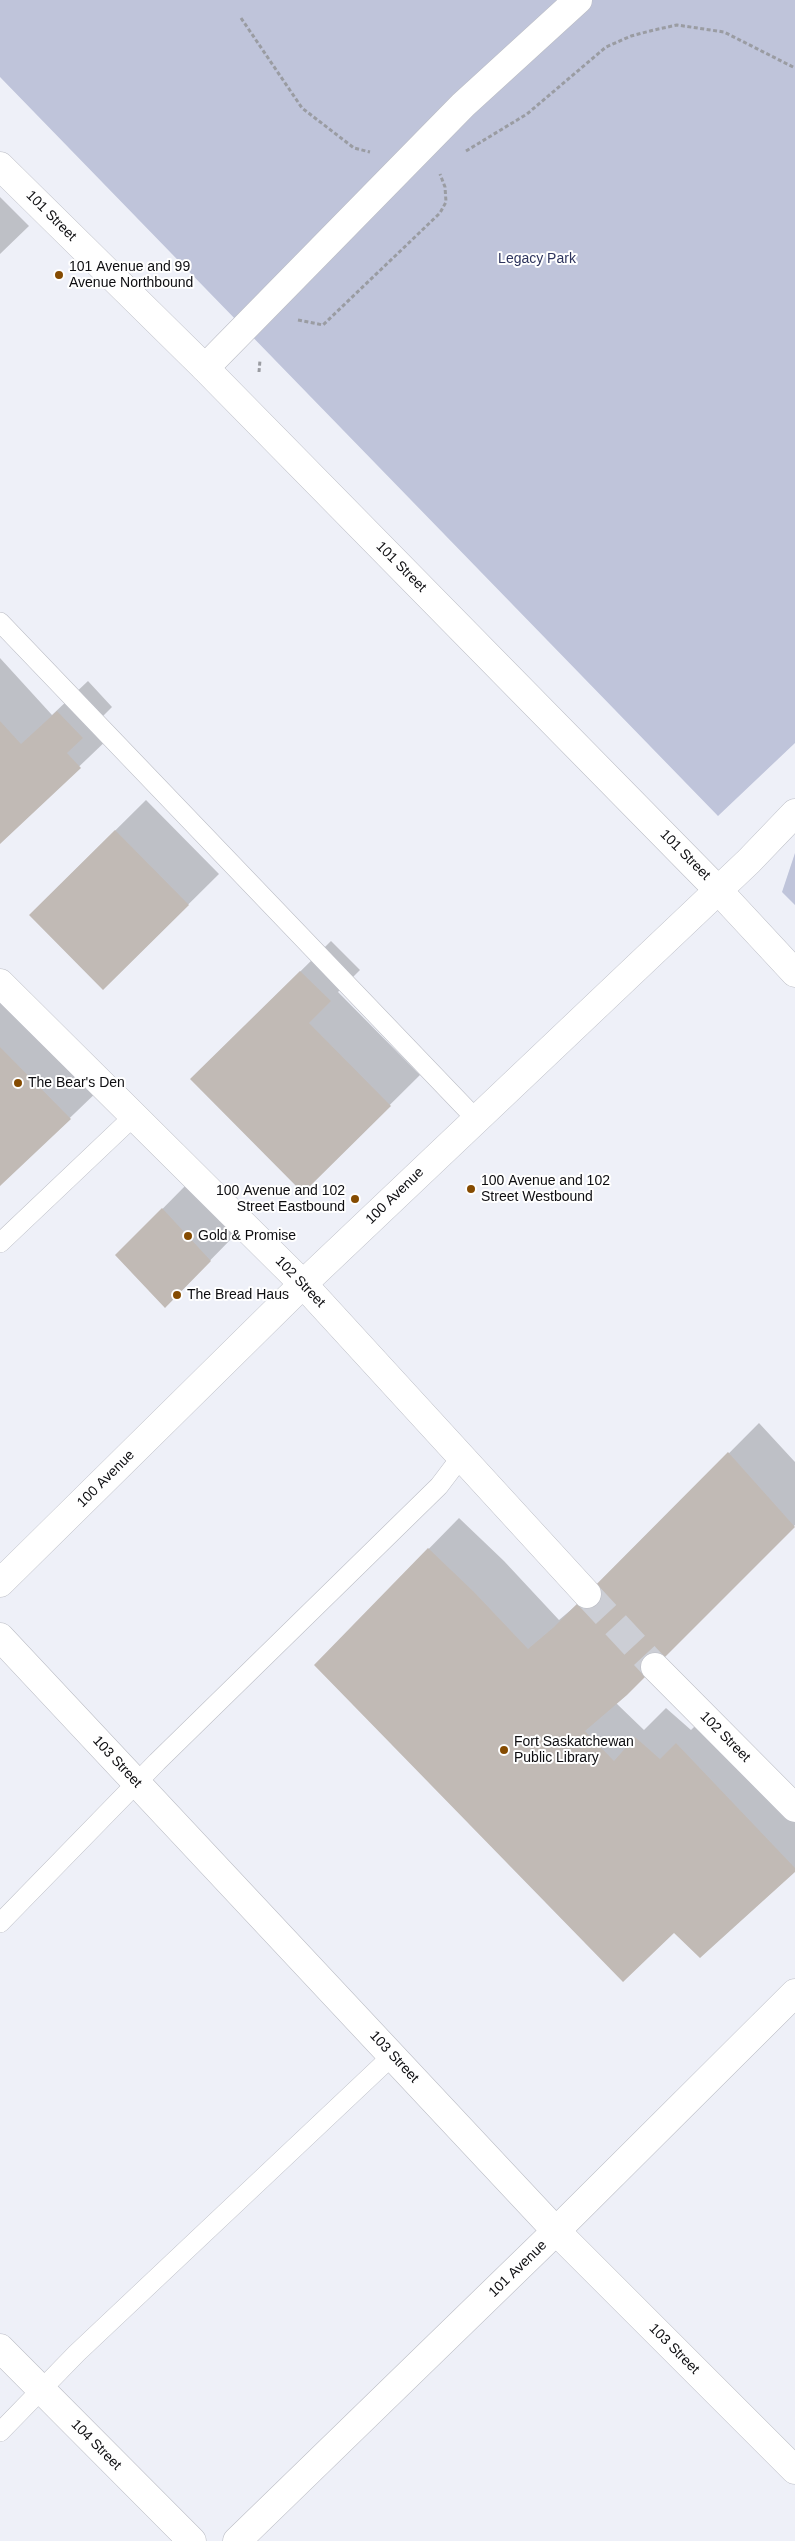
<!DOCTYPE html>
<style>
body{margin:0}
canvas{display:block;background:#eef0f8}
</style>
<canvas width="795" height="2541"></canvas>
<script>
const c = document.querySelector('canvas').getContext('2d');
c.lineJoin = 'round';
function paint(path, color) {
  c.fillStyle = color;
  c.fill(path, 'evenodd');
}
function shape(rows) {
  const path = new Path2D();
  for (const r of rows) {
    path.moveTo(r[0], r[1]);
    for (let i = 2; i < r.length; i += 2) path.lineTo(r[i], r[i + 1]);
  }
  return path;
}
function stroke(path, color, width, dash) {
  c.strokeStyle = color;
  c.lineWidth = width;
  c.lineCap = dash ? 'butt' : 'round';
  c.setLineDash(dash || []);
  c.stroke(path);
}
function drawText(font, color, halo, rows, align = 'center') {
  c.font = font + ' Arial,sans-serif';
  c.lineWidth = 4;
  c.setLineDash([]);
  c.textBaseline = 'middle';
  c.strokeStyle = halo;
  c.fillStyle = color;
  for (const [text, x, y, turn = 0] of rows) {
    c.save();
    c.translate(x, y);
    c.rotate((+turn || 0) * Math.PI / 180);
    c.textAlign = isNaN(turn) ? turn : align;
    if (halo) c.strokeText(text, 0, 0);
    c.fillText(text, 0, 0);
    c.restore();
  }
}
paint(shape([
 [0,0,795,0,795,743,718,816,0,77],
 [795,853,795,905,782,892]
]), '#bfc4da');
paint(shape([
 [0,197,29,226,0,254],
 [0,658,52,715,88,681,112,707,97,722,110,737,0,842],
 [146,800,219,874,103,989,30,915],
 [331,941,360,970,338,992,420,1075,303,1191,192,1079],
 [0,989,101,1088,0,1185],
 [187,1184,235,1235,190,1281,117,1255],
 [759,1423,795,1462,795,1525,616,1703,644,1730,666,1708,691,1730,707,1714,795,1806,795,1870,674,1931,315,1665,459,1518,504,1561,559,1620,585,1598]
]), '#0003');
paint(shape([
 [57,711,83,738,67,753,81,768,0,844,0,721,21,744],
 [115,830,189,905,103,990,29,915],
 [300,971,331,1001,309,1023,391,1106,303,1193,190,1079],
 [0,1047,71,1119,0,1186],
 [162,1208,211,1261,165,1308,115,1255],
 [728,1452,795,1527,627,1695,585,1731,614,1761,635,1737,660,1759,676,1743,795,1868,795,1872,700,1958,674,1933,623,1982,314,1665,428,1548,474,1592,528,1649,554,1627]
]), '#c1bab5');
stroke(shape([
 [587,1594,655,1667]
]), '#ccced5', 28, [28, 14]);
const lane = shape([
 [0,622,476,1119],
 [0,1243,134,1116],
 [0,1923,157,1762,439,1486,461,1457],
 [0,2432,77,2353,392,2056]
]);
const street = shape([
 [205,368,463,105,578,0],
 [0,983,303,1284,587,1594],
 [0,1583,303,1284,749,861,795,813],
 [0,1637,556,2231,795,2470],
 [655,1667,795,1808],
 [0,2348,192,2541],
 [237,2541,556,2231,795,1993]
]);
const secondary = shape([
 [0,166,205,368,717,889,795,973]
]);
stroke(lane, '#bbbdc5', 20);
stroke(street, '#bbbdc5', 29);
stroke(secondary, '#bbbdc5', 29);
stroke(shape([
 [241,18,302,108,354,148,370,152],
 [466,151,527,114,606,47,631,36,654,30,677,25,724,32,795,68],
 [298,320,323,325,440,213,446,202,445,187,440,174],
 [259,372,260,360]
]), '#9a9ca2', 3, [4, 2.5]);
stroke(lane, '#fff', 19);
stroke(street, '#fff', 28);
stroke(secondary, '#fff', 28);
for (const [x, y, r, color] of [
 [59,275,5,"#854b01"],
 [18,1083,5,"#854b01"],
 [471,1189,5,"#854b01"],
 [355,1199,5,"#854b01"],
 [188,1236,5,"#854b01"],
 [177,1295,5,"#854b01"],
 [504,1750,5,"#854b01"]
]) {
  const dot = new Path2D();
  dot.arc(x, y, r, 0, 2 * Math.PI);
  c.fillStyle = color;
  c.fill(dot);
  stroke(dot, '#fff', 2);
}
drawText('14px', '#0d0d10', '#fff', [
 ["101 Street",51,216,45],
 ["101 Street",401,567,45],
 ["101 Street",685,855,45],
 ["100 Avenue",395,1196,-44],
 ["102 Street",300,1282,46],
 ["100 Avenue",106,1479,-45],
 ["102 Street",725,1737,45],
 ["103 Street",117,1762,47],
 ["103 Street",394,2057,47],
 ["101 Avenue",518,2269,-44],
 ["103 Street",674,2349,45],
 ["104 Street",96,2445,45]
]);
drawText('14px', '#2e355e', '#fff', [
 ["Legacy Park",537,259]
]);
drawText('14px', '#0d0d10', '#fff', [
 ["101 Avenue and 99",69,267],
 ["Avenue Northbound",69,283],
 ["The Bear's Den",28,1083],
 ["100 Avenue and 102",481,1181],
 ["Street Westbound",481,1197],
 ["100 Avenue and 102",345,1191,"right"],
 ["Street Eastbound",345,1207,"right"],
 ["Gold & Promise",198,1236],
 ["The Bread Haus",187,1295],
 ["Fort Saskatchewan",514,1742],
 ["Public Library",514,1758]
], 'left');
</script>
